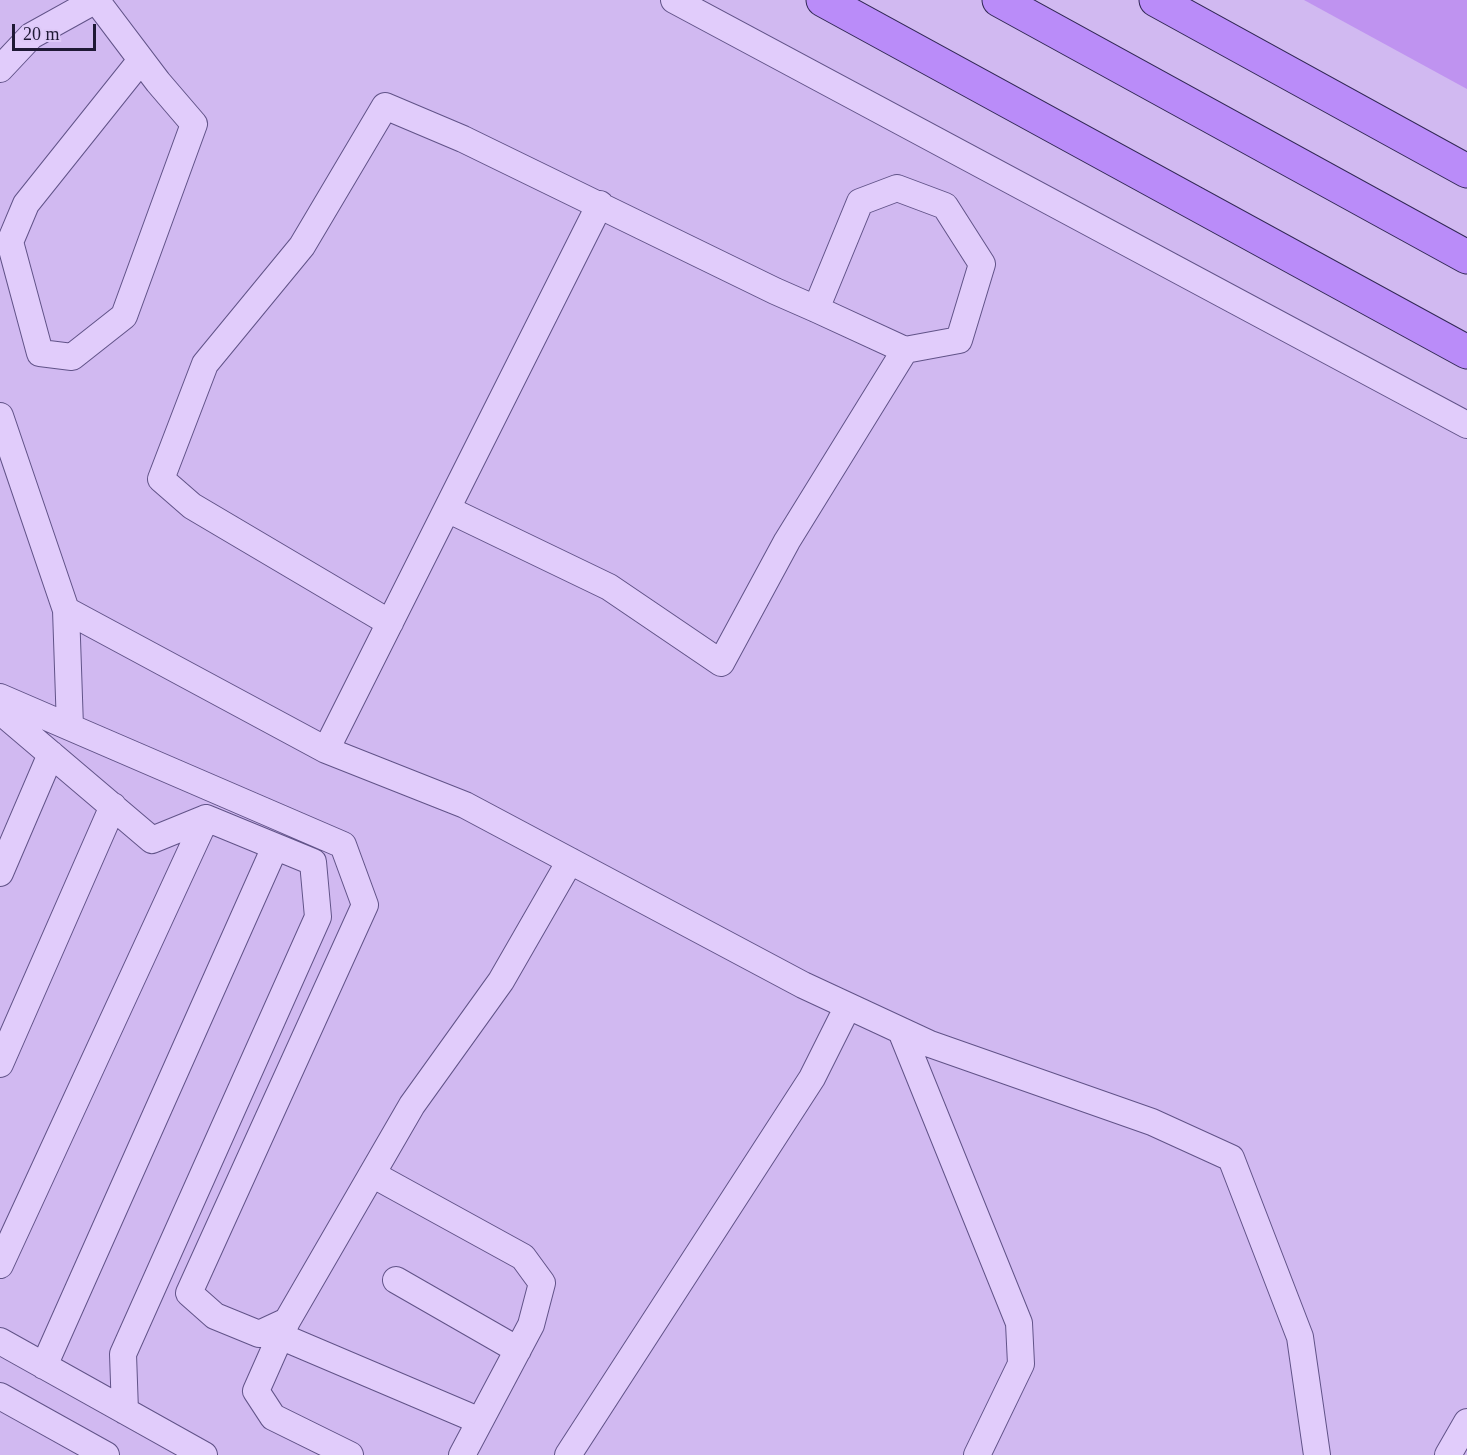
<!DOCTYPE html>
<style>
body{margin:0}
#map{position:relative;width:1467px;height:1455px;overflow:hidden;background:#d1b9f1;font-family:"Times New Roman",serif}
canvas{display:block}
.scale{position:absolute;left:12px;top:24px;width:84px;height:27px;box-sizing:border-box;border:3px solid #1f1935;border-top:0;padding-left:8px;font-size:18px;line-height:21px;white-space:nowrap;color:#1f1935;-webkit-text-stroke:4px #dec9f8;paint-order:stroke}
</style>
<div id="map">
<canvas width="1467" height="1455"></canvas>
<div class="scale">20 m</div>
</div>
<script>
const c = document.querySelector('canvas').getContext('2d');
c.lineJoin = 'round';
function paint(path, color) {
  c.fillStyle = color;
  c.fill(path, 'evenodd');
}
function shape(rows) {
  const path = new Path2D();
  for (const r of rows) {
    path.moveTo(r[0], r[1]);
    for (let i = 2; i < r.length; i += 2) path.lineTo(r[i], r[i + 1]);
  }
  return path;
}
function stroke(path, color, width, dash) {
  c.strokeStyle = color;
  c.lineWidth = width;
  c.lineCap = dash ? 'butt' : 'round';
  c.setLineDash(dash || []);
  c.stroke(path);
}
paint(shape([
 [1304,0,1467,0,1467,89]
]), '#bf93f0');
const street = shape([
 [96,0,158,82,194,124,124,316,72,357,40,353,10,242,26,204,141,60],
 [674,0,1467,425],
 [0,69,31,36,96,0],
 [0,416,66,610,70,727],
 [447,509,609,587,721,663,787,541,905,350],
 [66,610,326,750,465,805,803,985,930,1044,1152,1122,1231,1158,1300,1337,1317,1455],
 [390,623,192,506,161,479,205,364,302,246,385,106,463,139,775,291,816,309,905,350,959,340,982,264,945,206,897,188,860,202,816,309],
 [0,697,343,845,365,905,189,1293,215,1316,259,1334,287,1321],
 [0,711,152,840,206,818,313,862,318,917,123,1354,125,1411],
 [326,750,600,204],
 [0,873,51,754],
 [901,1031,1019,1323,1021,1364,977,1455],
 [0,1064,113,806],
 [372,1174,523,1257,542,1283,531,1325,462,1455],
 [0,1265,206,818],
 [396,1280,518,1350],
 [280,1336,480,1421],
 [0,1341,204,1455],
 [44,1366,275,847],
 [0,1396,106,1455],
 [350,1455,273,1417,256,1391,287,1321,412,1105,501,981,570,861],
 [568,1455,812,1078,848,1006],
 [1448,1455,1467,1422]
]);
const primary = shape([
 [823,0,1467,352],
 [999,0,1467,257],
 [1156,0,1467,171]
]);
stroke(street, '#615388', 28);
stroke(primary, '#312855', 35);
stroke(street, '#e1ccfb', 26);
stroke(primary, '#ba8cf9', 33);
</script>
